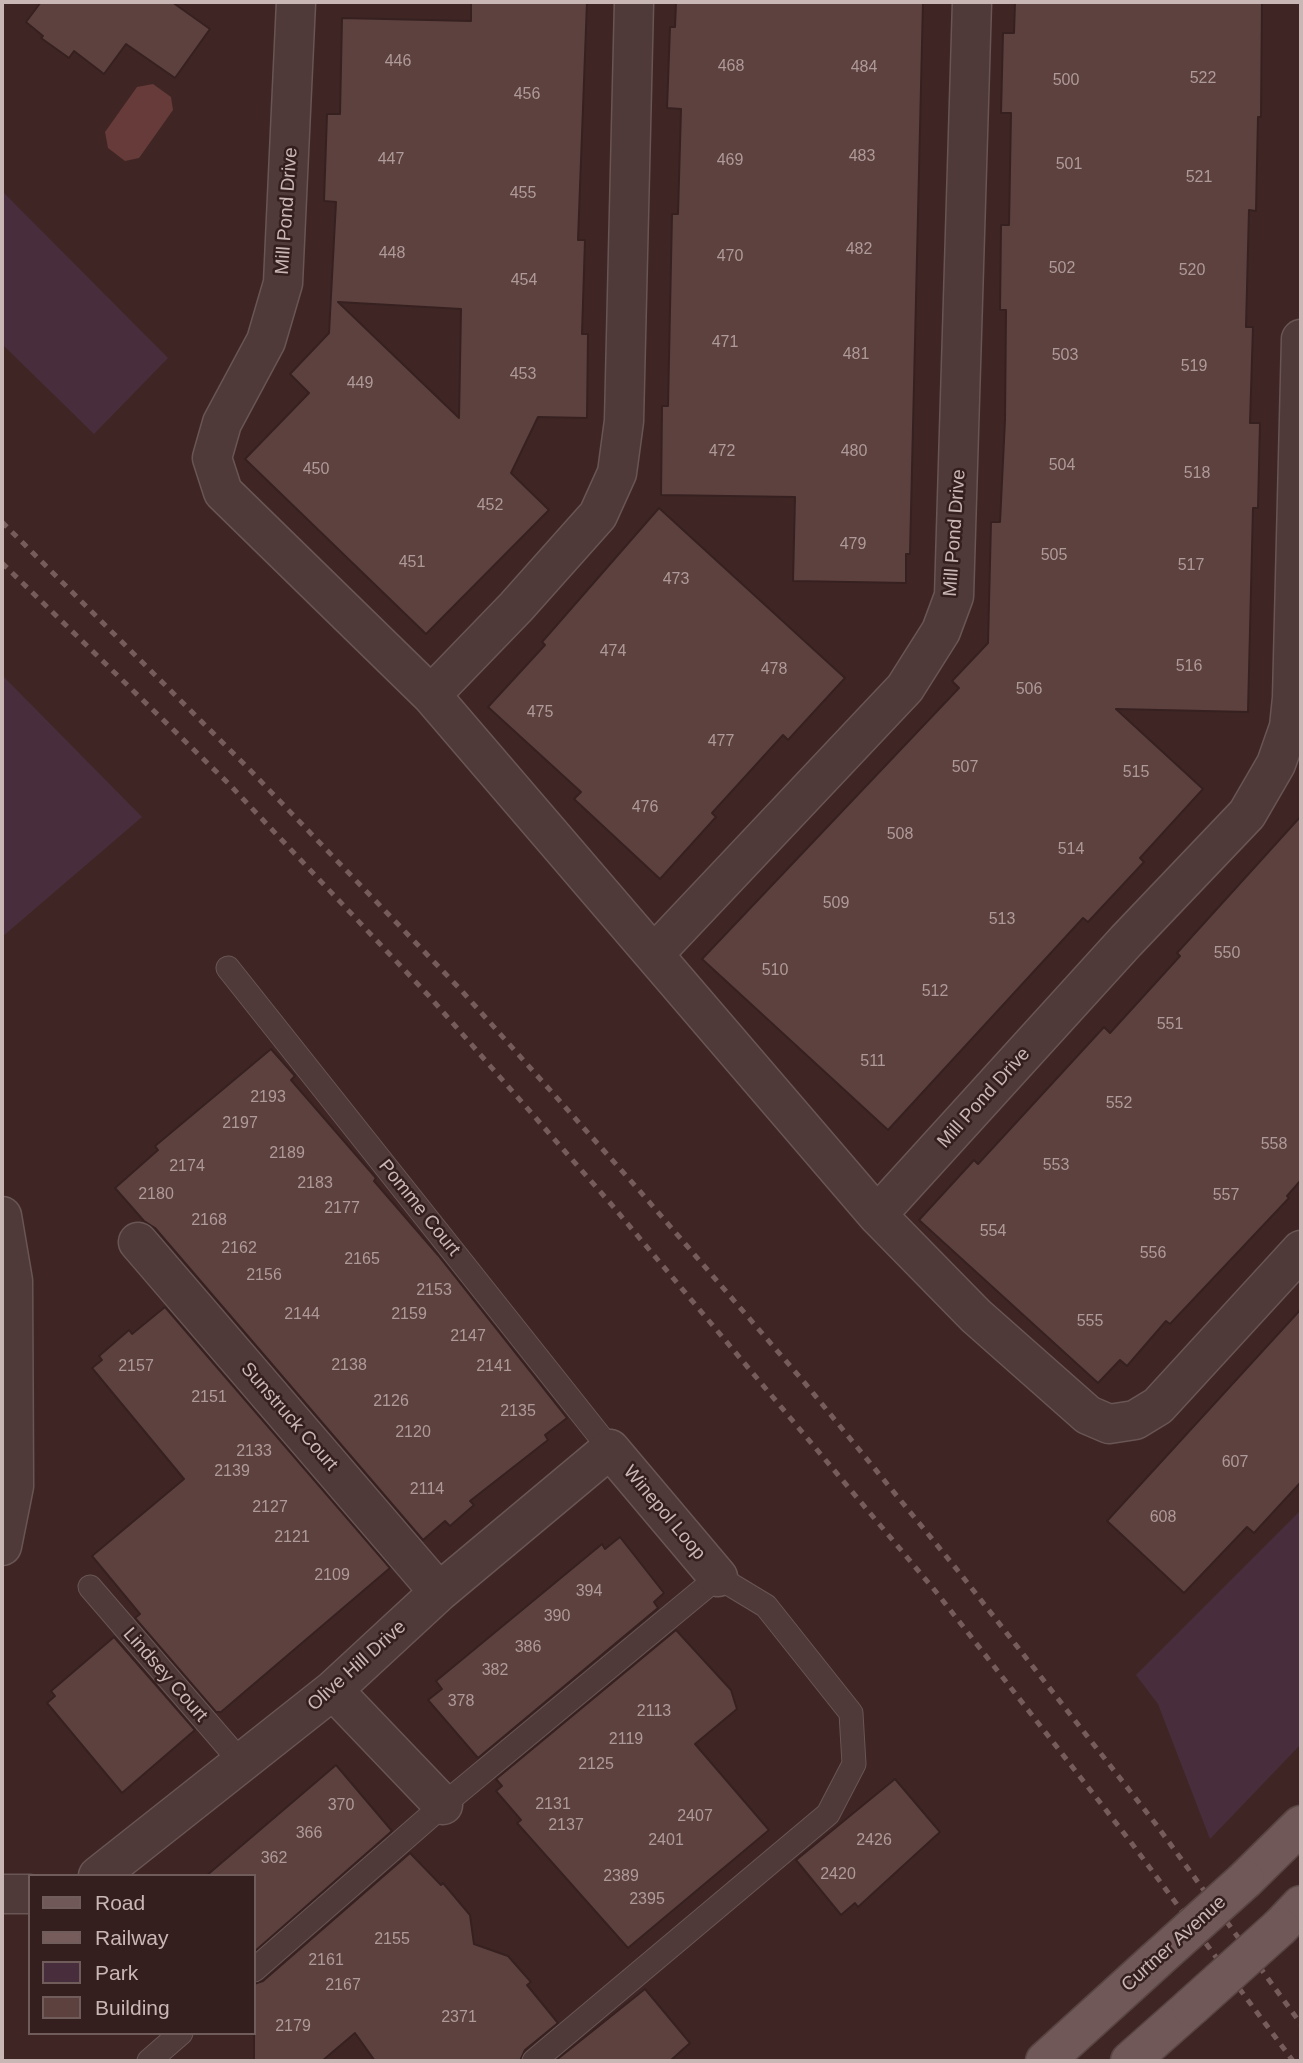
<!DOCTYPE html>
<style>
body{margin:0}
#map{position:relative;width:1303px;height:2063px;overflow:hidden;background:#3f2625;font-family:Helvetica,sans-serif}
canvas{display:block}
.frame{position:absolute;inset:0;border:4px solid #c9b7b5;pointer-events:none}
.legend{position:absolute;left:28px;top:1874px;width:228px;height:161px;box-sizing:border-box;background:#341f1e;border:2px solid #705c5a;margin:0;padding:9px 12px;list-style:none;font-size:21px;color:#c9b7b5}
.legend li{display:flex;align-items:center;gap:14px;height:35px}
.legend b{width:35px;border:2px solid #705c5a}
</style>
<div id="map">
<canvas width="1303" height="2063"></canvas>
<div class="frame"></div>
<ul class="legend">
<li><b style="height:9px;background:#6f5857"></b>Road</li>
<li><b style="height:9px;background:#765d5b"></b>Railway</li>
<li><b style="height:19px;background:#482e3c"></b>Park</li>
<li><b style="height:19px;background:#5d413f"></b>Building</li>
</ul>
</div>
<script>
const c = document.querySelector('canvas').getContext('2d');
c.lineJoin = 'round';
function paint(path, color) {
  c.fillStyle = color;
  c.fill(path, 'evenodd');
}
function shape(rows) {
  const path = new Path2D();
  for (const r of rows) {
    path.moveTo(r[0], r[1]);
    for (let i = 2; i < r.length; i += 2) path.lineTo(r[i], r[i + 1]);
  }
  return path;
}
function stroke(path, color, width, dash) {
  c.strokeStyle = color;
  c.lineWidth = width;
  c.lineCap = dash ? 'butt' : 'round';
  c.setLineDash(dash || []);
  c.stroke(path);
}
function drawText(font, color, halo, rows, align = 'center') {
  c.font = font + ' Helvetica,sans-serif';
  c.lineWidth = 5;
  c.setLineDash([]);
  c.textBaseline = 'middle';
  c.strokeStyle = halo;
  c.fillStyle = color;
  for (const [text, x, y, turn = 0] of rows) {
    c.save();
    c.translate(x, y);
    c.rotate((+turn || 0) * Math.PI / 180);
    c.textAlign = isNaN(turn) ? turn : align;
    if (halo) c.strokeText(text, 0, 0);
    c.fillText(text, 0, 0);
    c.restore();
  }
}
paint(shape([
 [2,191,168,358,94,434,2,344],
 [2,675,142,817,2,937],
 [1301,1510,1301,1744,1210,1839,1158,1704,1136,1675]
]), '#482e3c');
paint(shape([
 [153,84,171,97,173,110,139,158,125,161,108,148,105,132,137,87]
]), '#663b39');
const building = shape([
 [41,2,172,2,210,29,175,78,126,44,104,74,74,51,69,58,41,38,43,36,26,22,41,2],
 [471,2,587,2,578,240,585,240,582,334,588,334,587,418,538,417,511,473,549,510,426,634,245,459,309,393,290,374,329,333,336,202,324,201,327,114,340,114,342,18,471,21,471,2],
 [338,302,461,309,459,418,338,302],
 [676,2,923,2,910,554,906,554,906,583,793,581,795,497,661,495,662,406,668,406,672,214,678,214,681,109,667,108,670,27,675,27,676,2],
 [1015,2,1262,2,1261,117,1258,117,1256,211,1249,210,1246,327,1253,327,1250,423,1260,423,1258,508,1253,508,1248,712,1116,709,1203,789,1140,858,1144,862,1088,922,1083,918,888,1130,702,959,959,688,952,681,988,643,991,522,1000,522,1005,420,1006,310,1000,310,1001,225,1009,225,1011,113,1001,113,1003,33,1014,33,1015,2],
 [659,508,845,678,788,740,783,735,712,813,716,817,660,879,574,799,581,792,488,707,545,645,542,642,659,508],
 [1301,816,1301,1180,1287,1196,1289,1198,1170,1324,1166,1321,1127,1366,1120,1360,1098,1383,919,1220,974,1160,978,1164,1104,1027,1110,1033,1180,956,1177,953,1301,816],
 [271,1049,295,1076,291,1080,376,1178,374,1181,438,1255,567,1418,545,1435,548,1440,470,1501,474,1505,450,1526,445,1521,423,1540,155,1228,144,1221,115,1188,158,1150,155,1146,271,1049],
 [165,1307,390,1568,221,1712,216,1712,135,1618,140,1614,92,1556,184,1479,92,1368,102,1360,99,1356,129,1330,132,1334,165,1307],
 [1301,1309,1301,1482,1254,1533,1247,1527,1184,1593,1107,1521,1301,1309],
 [620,1537,664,1593,654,1602,658,1608,478,1758,428,1700,442,1689,436,1681,602,1544,605,1549,620,1537],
 [676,1630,731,1690,737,1709,695,1744,769,1830,628,1948,517,1823,521,1820,496,1791,502,1786,496,1779,676,1630],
 [114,1637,195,1730,122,1793,47,1703,55,1696,51,1691,114,1637],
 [336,1765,392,1831,254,1952,254,1876,206,1876,336,1765],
 [895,1779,940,1832,858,1907,855,1903,841,1915,796,1860,895,1779],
 [410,1853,441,1885,443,1883,470,1915,474,1944,508,1956,531,1982,527,1985,558,2023,525,2050,520,2061,375,2061,355,2033,322,2061,254,2061,254,1984,263,1981,410,1853],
 [645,1989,690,2043,670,2061,555,2061,645,1989]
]);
paint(building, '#5d413f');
stroke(building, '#362120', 2);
const service = shape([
 [228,968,610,1449],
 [90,1587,241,1762],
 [254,1970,443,1805,718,1577,766,1606,851,1713,854,1764,828,1814,534,2061],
 [149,2061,181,2033]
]);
const minor = shape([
 [296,2,283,283,266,341,222,423,212,458,223,492,431,695,877,1215,976,1316,1088,1415,1109,1424,1135,1420,1158,1406,1301,1250],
 [431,695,516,607,598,515,617,473,624,421,634,2],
 [655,953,905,688,941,631,954,596,972,2],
 [877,1215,1126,941,1247,814,1276,764,1289,727,1292,698,1301,339],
 [138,1242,439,1592],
 [333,1690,443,1805],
 [98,1876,333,1690,439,1592,610,1449,718,1577],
 [2,1894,30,1894]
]);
const tertiary = shape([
 [2,1216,13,1281,14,1486,2,1546]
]);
const primary = shape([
 [1245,1880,1301,1825],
 [1280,1927,1301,1905],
 [1045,2061,1155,1961],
 [1130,2061,1191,2007]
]);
stroke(service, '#695554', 25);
stroke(minor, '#695554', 41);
stroke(tertiary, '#695554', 41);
stroke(primary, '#584442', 41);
stroke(service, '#4f3a39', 23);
stroke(minor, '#4f3a39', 38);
stroke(tertiary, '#4f3a39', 38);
stroke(primary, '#6f5857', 38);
stroke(shape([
 [2,522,250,770,461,990,638,1189,804,1382,959,1572,1155,1823,1301,2024],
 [2,563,229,784,429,996,611,1204,937,1593,1130,1841,1293,2061]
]), '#765d5b', 5, [7, 7]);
const primaryBridge = shape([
 [1155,1961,1245,1880],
 [1191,2007,1280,1927]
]);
stroke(primaryBridge, '#584442', 41, []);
stroke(primaryBridge, '#6f5857', 38);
drawText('16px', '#ae9a98', null, [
 ["446",398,62],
 ["468",731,67],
 ["484",864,68],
 ["522",1203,79],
 ["500",1066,81],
 ["456",527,95],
 ["483",862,157],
 ["447",391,160],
 ["469",730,161],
 ["501",1069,165],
 ["521",1199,178],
 ["455",523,194],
 ["482",859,250],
 ["448",392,254],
 ["470",730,257],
 ["502",1062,269],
 ["520",1192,271],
 ["454",524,281],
 ["471",725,343],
 ["481",856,355],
 ["503",1065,356],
 ["519",1194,367],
 ["453",523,375],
 ["449",360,384],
 ["472",722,452],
 ["480",854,452],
 ["504",1062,466],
 ["450",316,470],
 ["518",1197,474],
 ["452",490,506],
 ["479",853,545],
 ["505",1054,556],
 ["451",412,563],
 ["517",1191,566],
 ["473",676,580],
 ["474",613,652],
 ["516",1189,667],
 ["478",774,670],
 ["506",1029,690],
 ["475",540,713],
 ["477",721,742],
 ["507",965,768],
 ["515",1136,773],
 ["476",645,808],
 ["508",900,835],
 ["514",1071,850],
 ["509",836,904],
 ["513",1002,920],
 ["550",1227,954],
 ["510",775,971],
 ["512",935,992],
 ["551",1170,1025],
 ["511",873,1062],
 ["2193",268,1098],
 ["552",1119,1104],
 ["2197",240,1124],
 ["558",1274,1145],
 ["2189",287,1154],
 ["553",1056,1166],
 ["2174",187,1167],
 ["2183",315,1184],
 ["2180",156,1195],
 ["557",1226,1196],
 ["2177",342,1209],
 ["2168",209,1221],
 ["554",993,1232],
 ["2162",239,1249],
 ["556",1153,1254],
 ["2165",362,1260],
 ["2156",264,1276],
 ["2153",434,1291],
 ["2144",302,1315],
 ["2159",409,1315],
 ["555",1090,1322],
 ["2147",468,1337],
 ["2138",349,1366],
 ["2157",136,1367],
 ["2141",494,1367],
 ["2151",209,1398],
 ["2126",391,1402],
 ["2135",518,1412],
 ["2120",413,1433],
 ["2133",254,1452],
 ["607",1235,1463],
 ["2139",232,1472],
 ["2114",427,1490],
 ["2127",270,1508],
 ["608",1163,1518],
 ["2121",292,1538],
 ["2109",332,1576],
 ["394",589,1592],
 ["390",557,1617],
 ["386",528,1648],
 ["382",495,1671],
 ["378",461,1702],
 ["2113",654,1712],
 ["2119",626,1740],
 ["2125",596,1765],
 ["2131",553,1805],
 ["370",341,1806],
 ["2407",695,1817],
 ["2137",566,1826],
 ["366",309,1834],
 ["2401",666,1841],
 ["2426",874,1841],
 ["362",274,1859],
 ["2420",838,1875],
 ["2389",621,1877],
 ["2395",647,1900],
 ["2155",392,1940],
 ["2161",326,1961],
 ["2167",343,1986],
 ["2371",459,2018],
 ["2179",293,2027]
]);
drawText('19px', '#c9b7b5', '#341f1e', [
 ["Mill Pond Drive",287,211,-86],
 ["Mill Pond Drive",955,533,-86],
 ["Mill Pond Drive",984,1098,-48],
 ["Pomme Court",419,1208,51],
 ["Sunstruck Court",289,1417,49],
 ["Winepol Loop",664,1513,50],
 ["Olive Hill Drive",357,1666,-42],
 ["Lindsey Court",165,1675,49],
 ["Curtner Avenue",1174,1944,-42]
]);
</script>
